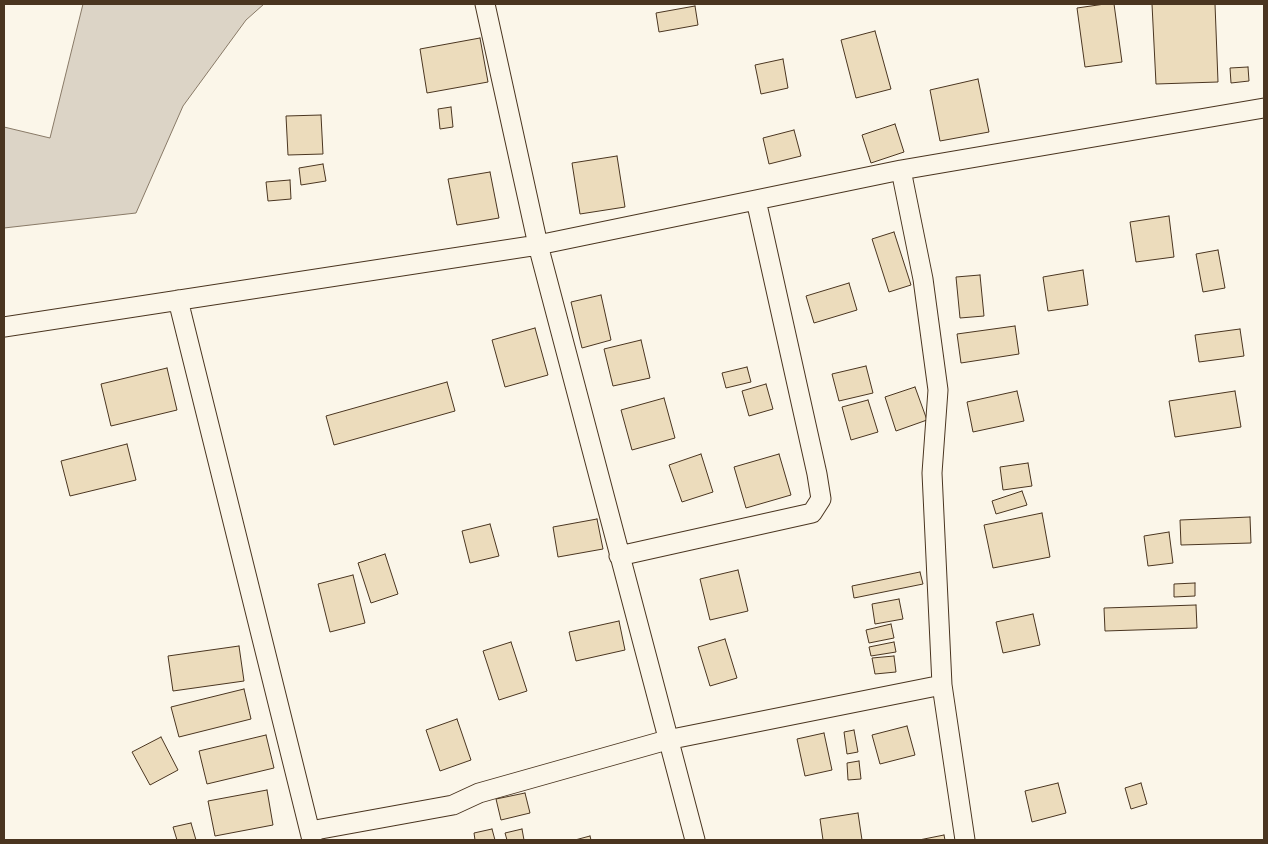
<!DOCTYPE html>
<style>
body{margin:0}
#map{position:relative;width:1268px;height:844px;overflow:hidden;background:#fbf6e9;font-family:Barlow,sans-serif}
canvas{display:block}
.frame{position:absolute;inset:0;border:5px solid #4a3520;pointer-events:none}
</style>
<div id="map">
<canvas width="1268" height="844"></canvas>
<div class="frame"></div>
</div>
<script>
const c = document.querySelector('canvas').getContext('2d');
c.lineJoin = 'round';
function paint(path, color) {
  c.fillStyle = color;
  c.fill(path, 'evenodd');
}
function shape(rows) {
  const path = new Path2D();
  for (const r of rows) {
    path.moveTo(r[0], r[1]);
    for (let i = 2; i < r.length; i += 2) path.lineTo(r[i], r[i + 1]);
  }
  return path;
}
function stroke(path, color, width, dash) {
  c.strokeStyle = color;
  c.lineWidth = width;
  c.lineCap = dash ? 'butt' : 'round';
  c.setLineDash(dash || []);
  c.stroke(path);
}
const water = shape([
 [83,4,264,4,246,20,183,106,136,213,4,228,4,127,50,138,83,4]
]);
paint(water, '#dcd4c6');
stroke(water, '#887966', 1);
const building = shape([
 [1105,4,1114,4,1122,62,1085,67,1077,8,1105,4],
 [1152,4,1215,4,1218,82,1156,84,1152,4],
 [695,6,698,25,659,32,656,13,695,6],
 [875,31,891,89,856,98,841,40,875,31],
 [480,38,488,82,427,93,420,49,480,38],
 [783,59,788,88,761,94,755,65,783,59],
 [1248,67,1249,81,1231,83,1230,68,1248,67],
 [978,79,989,132,940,141,930,90,978,79],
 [451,107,453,127,440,129,438,109,451,107],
 [321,115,323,154,288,155,286,116,321,115],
 [895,124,904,152,871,163,862,135,895,124],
 [794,130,801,156,769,164,763,138,794,130],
 [617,156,625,207,580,214,572,163,617,156],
 [323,164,326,181,301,185,299,168,323,164],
 [490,172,499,218,457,225,448,179,490,172],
 [290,180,291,199,268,201,266,182,290,180],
 [1169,216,1174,257,1136,262,1130,222,1169,216],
 [894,232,911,285,889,292,872,239,894,232],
 [1218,250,1225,288,1203,292,1196,254,1218,250],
 [1083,270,1088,305,1048,311,1043,277,1083,270],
 [980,275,984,316,960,318,956,277,980,275],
 [849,283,857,310,814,323,806,296,849,283],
 [601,295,611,340,582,348,571,302,601,295],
 [1015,326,1019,354,961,363,957,334,1015,326],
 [535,328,548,375,505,387,492,340,535,328],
 [1240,329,1244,356,1199,362,1195,335,1240,329],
 [641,340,650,378,613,386,604,349,641,340],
 [866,366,873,393,839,401,832,374,866,366],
 [747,367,751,382,726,388,722,373,747,367],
 [167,368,177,410,111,426,101,384,167,368],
 [447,382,455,411,334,445,326,416,447,382],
 [766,384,773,409,749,416,742,391,766,384],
 [915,387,927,420,896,431,885,397,915,387],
 [1017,391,1024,421,973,432,967,402,1017,391],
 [1235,391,1241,427,1175,437,1169,401,1235,391],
 [664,398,675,438,632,450,621,410,664,398],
 [868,400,878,432,851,440,842,407,868,400],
 [127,444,136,480,70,496,61,461,127,444],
 [701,454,713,492,682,502,669,465,701,454],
 [779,454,791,495,746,508,734,467,779,454],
 [1028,463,1032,486,1003,490,1000,467,1028,463],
 [1022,491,1027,505,996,514,992,501,1022,491],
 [1042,513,1050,557,993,568,984,525,1042,513],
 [1250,517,1251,543,1181,545,1180,520,1250,517],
 [597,519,603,549,558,557,553,527,597,519],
 [490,524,499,556,470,563,462,531,490,524],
 [1169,532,1173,563,1148,566,1144,536,1169,532],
 [385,554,398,594,371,603,358,563,385,554],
 [738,570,748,611,710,620,700,579,738,570],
 [920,572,923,584,854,598,852,586,920,572],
 [353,575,365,623,330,632,318,584,353,575],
 [1195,583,1195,596,1174,597,1174,584,1195,583],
 [899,599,903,619,875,624,872,604,899,599],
 [1196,605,1197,628,1105,631,1104,608,1196,605],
 [1033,614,1040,645,1003,653,996,622,1033,614],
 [619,621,625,650,576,661,569,632,619,621],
 [891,624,894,638,869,643,866,630,891,624],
 [725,639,737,678,710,686,698,647,725,639],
 [511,642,527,691,499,700,483,651,511,642],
 [894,642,896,652,871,656,869,647,894,642],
 [239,646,244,681,173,691,168,656,239,646],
 [894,656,896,672,875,674,872,658,894,656],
 [244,689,251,719,179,737,171,707,244,689],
 [457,719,471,760,440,771,426,730,457,719],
 [907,726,915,755,880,764,872,735,907,726],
 [854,730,858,752,847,754,844,732,854,730],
 [824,733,832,770,805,776,797,739,824,733],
 [266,735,274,768,207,784,199,751,266,735],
 [161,737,178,770,150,785,132,752,161,737],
 [859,761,861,779,848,780,847,763,859,761],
 [1058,783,1066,813,1032,822,1025,791,1058,783],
 [1141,783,1147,804,1131,809,1125,788,1141,783],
 [267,790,273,825,215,836,208,801,267,790],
 [525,793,530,813,501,820,496,799,525,793],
 [858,813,862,840,823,840,820,819,858,813],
 [191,823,196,840,177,840,173,827,191,823],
 [492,829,495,840,475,840,474,833,492,829],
 [522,829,524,840,507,840,505,833,522,829],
 [944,835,945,840,919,840,944,835],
 [590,836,591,840,575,840,590,836]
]);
paint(building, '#ecdcbc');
stroke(building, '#4a3520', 1);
const street = shape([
 [485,4,538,245,695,840],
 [901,170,923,279,938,390,932,473,942,685,965,840],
 [178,300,312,840],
 [4,327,538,245,901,170,1264,108],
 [619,556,812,513,821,499,817,474,756,200],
 [310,831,453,805,479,793,667,740,942,685]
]);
stroke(street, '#4a3520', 21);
stroke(street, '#fbf6e9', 19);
</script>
